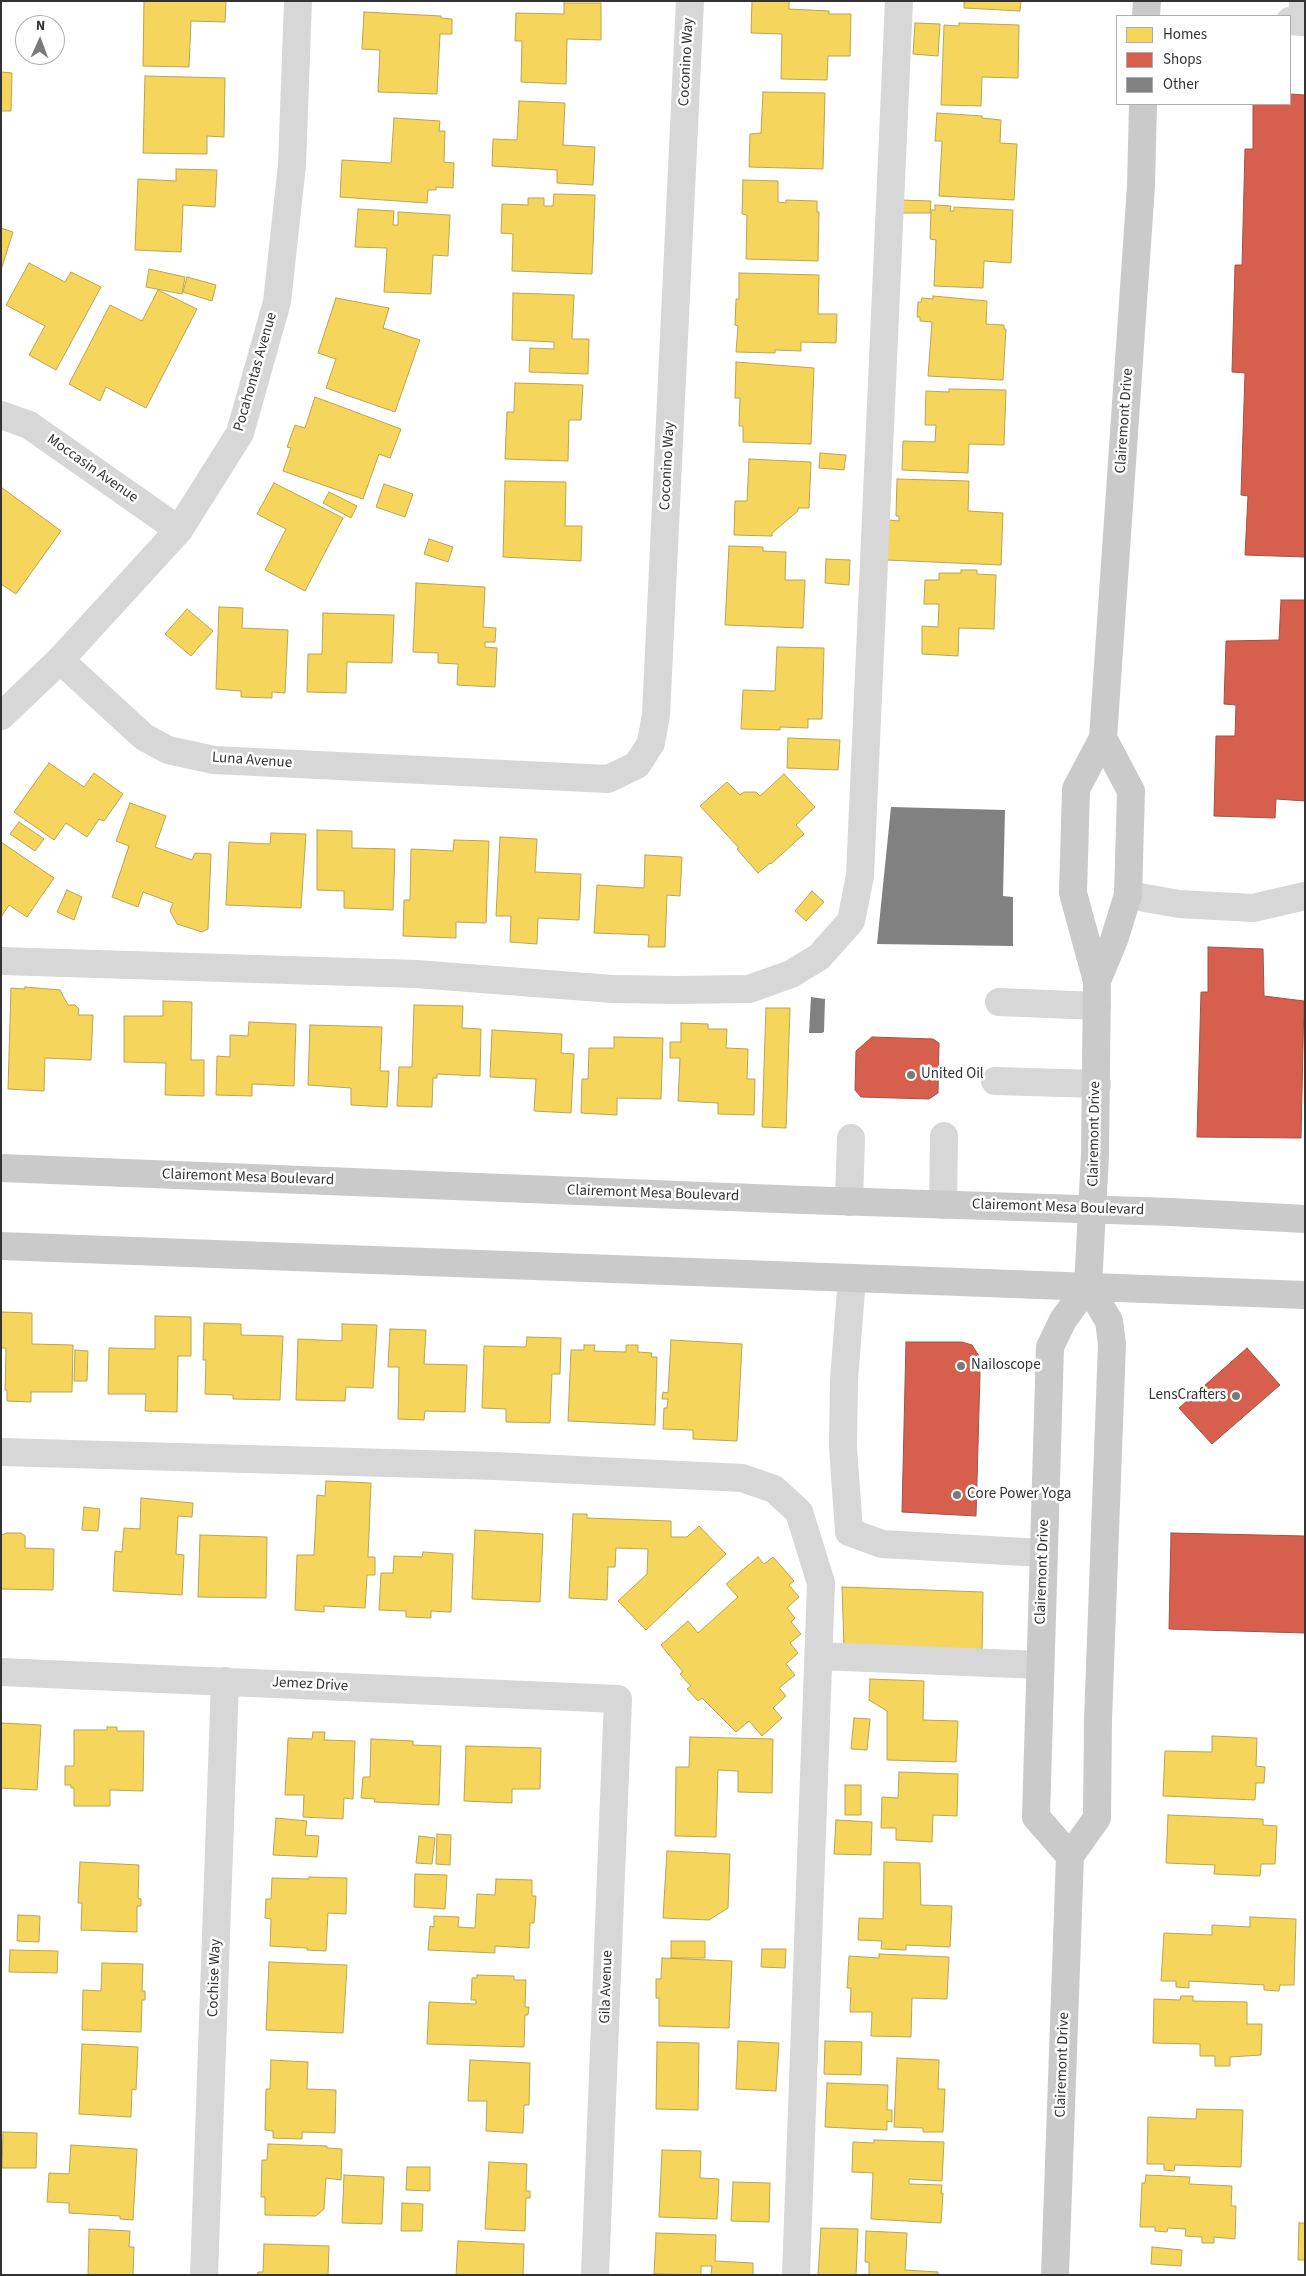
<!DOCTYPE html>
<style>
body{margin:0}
#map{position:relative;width:1306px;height:2276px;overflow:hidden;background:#fff;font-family:"Source Sans 3",sans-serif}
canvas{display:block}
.frame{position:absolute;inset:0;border:2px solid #333;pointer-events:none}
.legend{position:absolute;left:1116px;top:15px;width:175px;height:90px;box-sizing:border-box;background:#fff;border:1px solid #adadad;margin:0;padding:6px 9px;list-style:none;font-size:15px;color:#333}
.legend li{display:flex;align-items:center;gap:10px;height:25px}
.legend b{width:25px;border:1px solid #adadad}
.north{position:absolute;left:15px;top:15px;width:50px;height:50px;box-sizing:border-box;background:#fff;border:1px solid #adadad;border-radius:50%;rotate:2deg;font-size:14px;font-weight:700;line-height:20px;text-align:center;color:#333}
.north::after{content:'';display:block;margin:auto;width:18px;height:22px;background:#7a7a7a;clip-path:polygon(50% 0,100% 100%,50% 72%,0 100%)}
</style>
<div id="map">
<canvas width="1306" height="2276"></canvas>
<div class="frame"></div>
<ul class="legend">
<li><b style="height:14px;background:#f6d55c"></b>Homes</li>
<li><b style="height:14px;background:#d6604d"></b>Shops</li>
<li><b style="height:14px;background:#818181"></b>Other</li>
</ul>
<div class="north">N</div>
</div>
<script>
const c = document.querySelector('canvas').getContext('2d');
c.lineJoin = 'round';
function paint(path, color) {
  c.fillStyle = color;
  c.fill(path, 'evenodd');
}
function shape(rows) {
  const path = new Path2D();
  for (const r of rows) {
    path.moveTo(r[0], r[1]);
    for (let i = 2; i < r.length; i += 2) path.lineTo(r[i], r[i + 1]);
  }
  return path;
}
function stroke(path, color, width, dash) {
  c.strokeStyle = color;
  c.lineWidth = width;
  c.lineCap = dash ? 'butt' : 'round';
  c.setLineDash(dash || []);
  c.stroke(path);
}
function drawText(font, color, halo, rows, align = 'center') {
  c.font = font + ' "Source Sans 3",sans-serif';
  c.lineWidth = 5;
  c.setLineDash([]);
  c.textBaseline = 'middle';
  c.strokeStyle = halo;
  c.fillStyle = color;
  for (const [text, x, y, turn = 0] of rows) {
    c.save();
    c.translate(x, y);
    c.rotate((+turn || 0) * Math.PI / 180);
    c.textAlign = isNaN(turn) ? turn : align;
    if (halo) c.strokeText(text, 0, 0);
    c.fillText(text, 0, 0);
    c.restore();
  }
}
const homes = shape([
 [144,1,226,1,225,22,191,21,189,67,143,66,144,1],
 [752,1,789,1,789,9,829,11,829,14,851,14,850,56,828,56,827,80,781,79,782,34,751,33,752,1],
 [964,1,1021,1,1020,11,964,8,964,1],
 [564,3,601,3,601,40,567,39,566,84,521,82,522,41,515,41,516,13,564,14,564,3],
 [364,12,441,16,441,18,452,19,452,34,440,34,437,94,378,92,380,50,362,49,364,12],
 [915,23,940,24,938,56,913,54,915,23],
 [959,23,1019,25,1018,78,982,77,981,106,941,105,944,25,959,26,959,23],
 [1,72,12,73,11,111,1,111,1,72],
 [145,76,225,78,224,137,207,136,207,154,143,153,145,76],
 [763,92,825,93,823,169,749,167,750,134,761,133,763,92],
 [519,101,565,103,563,145,595,147,593,185,557,183,557,170,492,166,493,139,517,140,519,101],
 [937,113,982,116,982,118,1001,120,1000,143,1017,144,1014,200,939,196,942,141,935,141,937,113],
 [394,118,440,121,439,131,445,131,444,162,454,163,453,188,436,187,436,190,428,190,427,203,340,197,342,160,391,163,394,118],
 [176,169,217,170,215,207,183,205,181,252,135,250,138,179,176,181,176,169],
 [743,180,778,181,778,202,786,203,786,200,817,201,817,212,819,212,818,261,746,259,747,215,742,214,743,180],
 [554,194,595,195,592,274,512,271,513,234,501,233,502,204,528,205,528,198,544,198,544,206,553,206,554,194],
 [900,200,931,201,930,213,899,213,900,200],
 [935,205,951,206,950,211,954,211,954,207,1013,210,1011,263,984,261,983,288,934,286,936,240,930,239,931,210,935,210,935,205],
 [358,209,394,211,393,225,398,225,398,212,450,215,448,256,433,255,431,294,384,292,387,248,355,247,358,209],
 [1,228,13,232,1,270,1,228],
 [29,263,65,282,71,272,101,287,56,370,29,355,45,326,6,305,29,263],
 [149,269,185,277,182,294,146,287,149,269],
 [739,273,819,275,818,314,837,314,836,343,801,342,801,351,775,350,775,353,736,352,738,326,735,325,736,299,739,299,739,273],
 [187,277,216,285,212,301,183,292,187,277],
 [158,290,197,309,146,408,106,387,100,401,69,384,110,305,142,321,158,290],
 [513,293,574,295,572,339,589,339,588,374,529,372,530,348,554,349,554,342,512,340,513,293],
 [933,296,987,301,986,324,1004,325,1004,329,1006,329,1003,380,928,376,932,322,920,321,920,317,917,317,918,302,921,302,922,298,933,299,933,296],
 [336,298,389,308,383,328,420,340,395,412,326,388,336,359,318,353,336,298],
 [736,362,814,368,811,444,743,442,743,426,739,426,740,398,735,398,736,362],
 [515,383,583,385,581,420,569,420,568,461,505,459,507,412,514,412,515,383],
 [949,389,1006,390,1004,445,969,444,968,473,902,470,903,441,935,442,936,425,925,425,926,391,949,392,949,389],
 [315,397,401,429,390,458,379,454,363,499,283,471,291,448,287,447,295,425,305,428,315,397],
 [820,453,846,455,844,470,819,468,820,453],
 [749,459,811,462,809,508,798,508,798,511,772,533,772,536,734,535,735,501,747,501,749,459],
 [897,479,969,481,968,511,1003,513,1001,565,887,560,889,520,899,521,899,516,896,516,897,479],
 [505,481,566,482,565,526,582,526,581,561,503,557,505,481],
 [274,483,343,518,305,591,265,570,286,529,257,514,274,483],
 [384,484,413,494,405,517,376,507,384,484],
 [1,487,61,531,16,594,1,584,1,487],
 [329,492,357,506,351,518,323,503,329,492],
 [429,539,453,547,448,562,424,554,429,539],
 [729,546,763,547,763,551,786,552,785,580,805,580,803,628,725,625,729,546],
 [826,559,850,560,849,585,825,583,826,559],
 [961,570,977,570,977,574,996,575,994,629,959,628,958,656,922,654,922,626,938,627,939,604,924,604,925,580,939,580,939,573,961,573,961,570],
 [416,583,485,587,483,627,496,628,495,642,485,642,485,647,497,648,495,687,457,685,458,664,438,663,438,653,413,652,416,583],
 [219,607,243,608,242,628,288,630,285,693,272,692,272,698,241,697,241,691,216,689,219,607],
 [187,609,213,631,191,656,165,634,187,609],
 [323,613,394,615,392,663,347,662,346,693,307,692,308,654,322,654,323,613],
 [777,647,824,648,822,719,808,719,808,728,780,727,780,730,741,729,743,690,775,691,777,647],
 [788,738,840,740,838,770,787,768,788,738],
 [49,763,84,787,94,773,123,794,104,821,99,819,87,837,66,823,54,840,14,812,49,763],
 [784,774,815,807,796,825,804,834,771,864,770,863,758,873,737,849,739,848,700,806,727,782,740,795,744,792,756,792,760,796,784,774],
 [130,803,166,816,155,847,192,860,195,853,211,854,208,929,202,932,177,924,170,911,173,903,143,892,138,907,112,897,129,846,116,841,130,803],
 [19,822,44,839,35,851,10,834,19,822],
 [317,830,352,831,352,848,395,849,393,910,344,908,344,891,317,890,317,830],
 [271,833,306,834,301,908,226,905,229,842,270,844,271,833],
 [500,837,537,839,535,872,581,874,579,920,538,918,537,944,510,942,511,916,496,916,500,837],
 [454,840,489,841,486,923,456,922,456,938,403,936,404,900,410,900,411,849,453,851,454,840],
 [1,842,54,878,27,917,9,905,1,917,1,842],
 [645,855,682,857,680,896,667,895,665,947,648,947,649,935,594,933,597,885,644,888,645,855],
 [67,890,82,897,74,920,57,912,67,890],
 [812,891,824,902,806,921,795,911,812,891],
 [25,987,60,990,68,1005,75,1005,79,1009,78,1015,93,1015,91,1060,45,1058,44,1091,8,1089,11,988,25,989,25,987],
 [163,1001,192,1002,191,1060,204,1060,204,1096,165,1095,166,1063,124,1062,124,1016,163,1016,163,1001],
 [414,1005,463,1006,462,1028,481,1029,480,1076,437,1074,437,1078,433,1078,432,1107,397,1106,399,1067,412,1067,414,1005],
 [766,1008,790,1008,786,1128,762,1127,766,1008],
 [249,1022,296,1024,294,1086,252,1084,252,1096,216,1095,217,1056,230,1057,230,1035,248,1036,249,1022],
 [681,1023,708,1024,708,1029,727,1029,726,1048,748,1049,747,1079,755,1079,754,1115,718,1114,718,1103,678,1101,680,1058,670,1058,670,1042,681,1042,681,1023],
 [310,1025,382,1027,380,1071,389,1071,387,1107,351,1105,351,1088,308,1085,310,1025],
 [492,1030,562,1034,561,1053,574,1054,571,1113,534,1111,536,1079,490,1077,492,1030],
 [614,1037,663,1038,661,1099,617,1098,617,1115,581,1113,582,1079,588,1079,589,1048,614,1048,614,1037],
 [1,1312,32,1313,32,1344,73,1345,72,1392,31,1392,31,1402,7,1401,7,1390,5,1390,6,1348,1,1348,1,1312],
 [155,1316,191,1317,191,1356,178,1356,177,1412,145,1411,146,1394,108,1394,109,1348,155,1349,155,1316],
 [204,1323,241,1324,241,1335,283,1336,280,1400,233,1399,233,1395,205,1394,206,1360,203,1360,204,1323],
 [342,1324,377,1325,373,1388,346,1387,345,1401,296,1400,298,1339,342,1341,342,1324],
 [390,1329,426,1330,424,1364,467,1365,465,1412,425,1411,424,1420,398,1419,399,1367,388,1367,390,1329],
 [527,1337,561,1338,560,1374,552,1374,550,1423,506,1422,506,1409,482,1408,484,1346,526,1347,527,1337],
 [671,1340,742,1344,737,1441,693,1439,693,1430,663,1429,664,1408,667,1408,668,1399,662,1399,663,1392,668,1393,671,1340],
 [584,1345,595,1345,594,1351,626,1352,626,1345,638,1345,638,1352,652,1353,651,1357,657,1357,655,1425,568,1421,571,1350,584,1350,584,1345],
 [75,1350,88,1351,87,1381,74,1381,75,1350],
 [326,1481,371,1483,368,1557,375,1557,375,1575,367,1575,365,1608,324,1606,324,1612,295,1610,297,1555,314,1555,317,1495,325,1496,326,1481],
 [141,1498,193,1503,192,1517,178,1516,176,1554,184,1555,182,1595,113,1591,115,1551,122,1552,124,1528,140,1529,141,1498],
 [84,1507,100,1509,98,1531,82,1530,84,1507],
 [573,1514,587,1514,587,1518,671,1521,671,1537,687,1537,699,1526,726,1554,646,1630,618,1601,647,1574,648,1549,616,1548,615,1567,608,1567,607,1600,569,1598,573,1514],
 [475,1530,543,1534,540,1602,472,1599,475,1530],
 [7,1533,21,1533,25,1536,25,1548,54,1549,53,1590,1,1589,1,1535,7,1533],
 [200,1535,267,1537,266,1598,198,1597,200,1535],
 [423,1552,453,1554,451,1612,431,1611,431,1618,406,1617,406,1611,379,1610,381,1573,393,1573,394,1556,422,1557,423,1552],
 [758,1557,764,1564,773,1557,794,1581,789,1585,799,1597,787,1608,795,1618,791,1622,801,1634,790,1643,798,1653,786,1664,795,1675,779,1688,786,1696,773,1708,782,1718,762,1736,749,1721,736,1732,702,1698,698,1701,687,1689,691,1686,680,1674,683,1672,661,1645,688,1621,698,1633,738,1597,726,1584,758,1557],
 [842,1587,983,1592,982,1653,844,1647,842,1587],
 [870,1679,924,1681,923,1720,958,1721,956,1762,887,1760,887,1711,869,1700,870,1679],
 [854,1718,870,1719,867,1750,851,1749,854,1718],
 [1,1723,41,1725,37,1790,1,1788,1,1723],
 [107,1727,117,1727,117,1731,144,1731,143,1791,110,1790,110,1806,74,1806,74,1788,71,1788,71,1785,65,1785,65,1766,74,1766,74,1730,107,1730,107,1727],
 [313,1732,325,1732,324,1740,355,1741,353,1799,344,1798,343,1819,303,1817,304,1795,285,1795,288,1738,312,1739,313,1732],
 [1212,1736,1257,1738,1256,1766,1265,1767,1264,1783,1256,1783,1255,1800,1163,1796,1165,1751,1212,1752,1212,1736],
 [690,1737,773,1739,772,1793,738,1792,738,1771,718,1770,716,1837,675,1836,676,1767,689,1767,690,1737],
 [371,1739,413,1741,413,1745,441,1746,439,1805,374,1802,375,1799,361,1798,363,1777,370,1777,371,1739],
 [466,1746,541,1748,540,1789,512,1789,512,1803,464,1801,466,1746],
 [899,1772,958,1774,957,1816,933,1815,932,1842,896,1840,896,1828,881,1828,882,1797,898,1798,899,1772],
 [845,1785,861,1785,861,1815,845,1815,845,1785],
 [1168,1815,1263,1819,1263,1825,1277,1826,1275,1864,1261,1864,1260,1876,1214,1874,1215,1865,1166,1863,1168,1815],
 [276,1818,307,1821,305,1835,319,1836,317,1857,273,1855,276,1818],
 [836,1820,872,1822,871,1855,834,1854,836,1820],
 [437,1834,451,1835,450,1865,436,1864,437,1834],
 [419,1836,435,1838,432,1864,416,1863,419,1836],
 [667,1851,730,1854,728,1908,709,1920,663,1918,667,1851],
 [80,1862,139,1865,138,1898,141,1899,141,1906,137,1906,137,1932,81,1930,82,1903,78,1903,80,1862],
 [884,1862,920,1863,921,1905,952,1906,950,1947,906,1945,906,1950,881,1949,882,1941,858,1940,859,1918,883,1919,884,1862],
 [415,1874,447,1875,445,1909,414,1907,415,1874],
 [309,1877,347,1878,346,1914,328,1913,326,1951,307,1950,307,1948,270,1946,271,1919,265,1918,266,1899,271,1899,272,1878,309,1879,309,1877],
 [496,1879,532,1880,532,1896,536,1896,534,1923,530,1923,529,1948,495,1946,495,1953,428,1950,430,1926,434,1927,434,1916,459,1917,458,1927,475,1928,477,1894,495,1895,496,1879],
 [18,1915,40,1916,39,1942,17,1941,18,1915],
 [1250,1917,1296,1919,1294,1985,1280,1985,1279,1991,1264,1990,1264,1985,1189,1981,1189,1988,1176,1987,1176,1981,1161,1981,1164,1933,1212,1935,1212,1925,1250,1927,1250,1917],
 [671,1941,705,1941,705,1958,671,1958,671,1941],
 [762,1949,786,1949,785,1968,761,1967,762,1949],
 [10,1950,58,1951,57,1973,9,1972,10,1950],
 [879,1954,949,1957,947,1999,912,1998,911,2037,871,2036,872,2012,850,2012,851,1988,847,1988,849,1956,879,1958,879,1954],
 [662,1958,732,1961,729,2028,659,2026,659,1998,656,1998,656,1979,661,1979,662,1958],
 [269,1962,347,1965,343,2033,266,2030,269,1962],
 [102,1963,143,1964,142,1991,145,1991,145,2000,142,2000,141,2032,82,2030,83,1990,101,1991,102,1963],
 [477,1975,514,1976,514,1980,526,1980,525,2007,529,2007,528,2015,525,2015,524,2047,427,2044,429,2002,476,2004,476,2000,471,2000,472,1978,477,1978,477,1975],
 [1181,1996,1193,1996,1193,2001,1247,2002,1247,2024,1262,2024,1261,2055,1230,2057,1230,2066,1215,2066,1215,2056,1200,2056,1200,2044,1153,2043,1154,1999,1180,2000,1181,1996],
 [738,2041,779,2043,776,2091,736,2089,738,2041],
 [825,2041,862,2042,861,2075,824,2074,825,2041],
 [657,2042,699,2043,698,2110,656,2109,657,2042],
 [82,2044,138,2047,136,2090,132,2089,131,2117,79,2114,82,2044],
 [897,2058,939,2060,938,2089,945,2089,943,2132,923,2132,923,2128,894,2127,897,2058],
 [271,2060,308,2062,307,2089,336,2090,335,2133,302,2132,302,2139,273,2138,273,2131,265,2130,266,2089,270,2089,271,2060],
 [470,2060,530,2063,529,2105,524,2105,523,2133,486,2131,487,2101,468,2101,470,2060],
 [827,2083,888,2085,887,2110,892,2110,892,2122,887,2121,887,2130,825,2127,827,2083],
 [1197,2109,1243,2110,1241,2167,1175,2165,1174,2171,1164,2170,1164,2164,1147,2164,1148,2117,1196,2119,1197,2109],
 [3,2132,37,2133,36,2168,2,2168,3,2132],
 [874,2140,944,2142,942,2181,909,2179,909,2184,942,2185,941,2193,943,2193,941,2223,871,2219,873,2173,852,2172,853,2142,874,2143,874,2140],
 [268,2144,327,2146,327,2148,342,2149,341,2180,326,2178,324,2209,316,2216,265,2215,265,2197,261,2197,262,2160,267,2160,268,2144],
 [71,2145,137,2149,133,2220,120,2219,120,2216,69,2213,69,2203,47,2202,49,2173,69,2174,71,2145],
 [662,2150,701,2151,700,2178,719,2179,717,2219,659,2217,662,2150],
 [489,2162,527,2164,526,2191,530,2191,530,2198,526,2198,525,2231,485,2229,489,2162],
 [407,2167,430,2167,430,2191,406,2190,407,2167],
 [344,2175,384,2177,382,2224,342,2223,344,2175],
 [1146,2175,1190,2177,1189,2184,1232,2186,1231,2206,1236,2206,1235,2239,1214,2237,1214,2243,1202,2243,1202,2237,1185,2236,1186,2229,1168,2228,1167,2232,1155,2231,1155,2227,1140,2227,1142,2183,1145,2183,1146,2175],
 [733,2182,770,2183,769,2222,731,2221,733,2182],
 [402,2203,423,2204,422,2231,401,2231,402,2203],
 [1299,2223,1305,2223,1305,2260,1298,2260,1299,2223],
 [821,2228,858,2229,856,2275,818,2275,821,2228],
 [89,2229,130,2231,129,2247,134,2247,133,2275,88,2275,89,2229],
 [866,2231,907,2233,905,2270,938,2272,938,2275,869,2275,869,2262,865,2262,866,2231],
 [656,2233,716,2235,715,2261,753,2263,753,2275,711,2275,712,2266,701,2266,701,2275,654,2274,656,2233],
 [458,2241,524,2244,523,2275,456,2275,458,2241],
 [264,2244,329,2246,328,2275,257,2275,258,2272,263,2272,264,2244],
 [1152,2247,1182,2250,1181,2266,1151,2264,1152,2247]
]);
paint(homes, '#f6d55c');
stroke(homes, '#bca450', 1);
const shops = shape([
 [1290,94,1305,95,1305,557,1245,555,1248,496,1241,495,1245,373,1232,372,1235,265,1242,265,1245,149,1253,149,1253,104,1290,104,1290,94],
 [1281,600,1305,600,1305,801,1276,799,1275,818,1214,816,1216,736,1235,736,1236,705,1224,704,1226,641,1279,640,1281,600],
 [1208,947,1263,949,1264,996,1304,1001,1301,1138,1197,1137,1201,992,1208,992,1208,947],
 [872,1037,933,1039,939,1043,938,1093,929,1099,861,1097,855,1090,856,1051,872,1037],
 [906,1342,962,1342,972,1345,979,1356,980,1374,976,1516,902,1512,906,1342],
 [1247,1348,1280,1385,1212,1444,1179,1408,1247,1348],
 [1171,1533,1305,1536,1305,1633,1169,1629,1171,1533]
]);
paint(shops, '#d6604d');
stroke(shops, '#a55245', 1);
paint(shape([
 [891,807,1005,810,1003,896,1013,897,1013,946,877,944],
 [811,997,825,999,824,1032,822,1033,809,1033]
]), '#818181');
stroke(shape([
 [1290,21,1302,22,1303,1],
 [1,415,29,425,179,530],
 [60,660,144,737,168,750,214,760,608,779,637,765,651,743,656,715,690,1],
 [1,716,60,660,179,530,240,433,277,302,292,165,298,1],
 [1128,895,1179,904,1253,908,1305,896],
 [1,961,416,974,613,989,678,990,749,989,791,974,819,957,851,921,860,876,899,1],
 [999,1002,1097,1006],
 [995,1081,1097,1084],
 [849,1202,851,1138],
 [943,1205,944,1136],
 [852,1278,844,1380,843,1447,849,1532,882,1544,1043,1553],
 [1,1452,495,1466,742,1478,774,1489,799,1512,821,1583,796,2275],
 [819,1656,1040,1665],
 [1,1672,618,1699,595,2275],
 [204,2275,225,1681]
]), '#d7d7d7', 28);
stroke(shape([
 [1146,16,1147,1],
 [1097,981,1114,940,1128,895,1131,791,1103,738],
 [1,1168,804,1200,1171,1212,1305,1219],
 [1,1246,1305,1295],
 [1070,1856,1036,1817,1050,1347,1063,1320,1088,1286,1095,1155,1097,981,1073,893,1076,789,1103,738,1141,186,1143,104],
 [1055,2275,1070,1856,1097,1818,1098,1719,1112,1344,1109,1321,1088,1286]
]), '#cacaca', 28);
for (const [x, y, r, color] of [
 [911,1075,5,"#7a7a7a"],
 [961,1366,5,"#7a7a7a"],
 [1236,1396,5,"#7a7a7a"],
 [957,1495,5,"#7a7a7a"]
]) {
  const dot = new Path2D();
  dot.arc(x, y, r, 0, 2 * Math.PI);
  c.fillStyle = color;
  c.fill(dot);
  stroke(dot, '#fff', 2);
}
drawText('15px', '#333', '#fff', [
 ["Coconino Way",687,62,-87],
 ["Pocahontas Avenue",256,372,-74],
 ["Clairemont Drive",1125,421,-86],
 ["Coconino Way",668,466,-87],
 ["Moccasin Avenue",92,469,35],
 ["Luna Avenue",252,761,4],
 ["Clairemont Drive",1095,1134,-89],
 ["Clairemont Mesa Boulevard",248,1178,2],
 ["Clairemont Mesa Boulevard",653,1194,2],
 ["Clairemont Mesa Boulevard",1058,1208,2],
 ["Clairemont Drive",1043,1572,-88],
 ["Jemez Drive",310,1685,3],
 ["Cochise Way",215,1978,-88],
 ["Gila Avenue",607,1987,-88],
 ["Clairemont Drive",1063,2065,-88]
]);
drawText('15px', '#333', '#fff', [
 ["United Oil",921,1075],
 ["Nailoscope",971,1366],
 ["LensCrafters",1226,1396,"right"],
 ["Core Power Yoga",967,1495]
], 'left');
</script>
